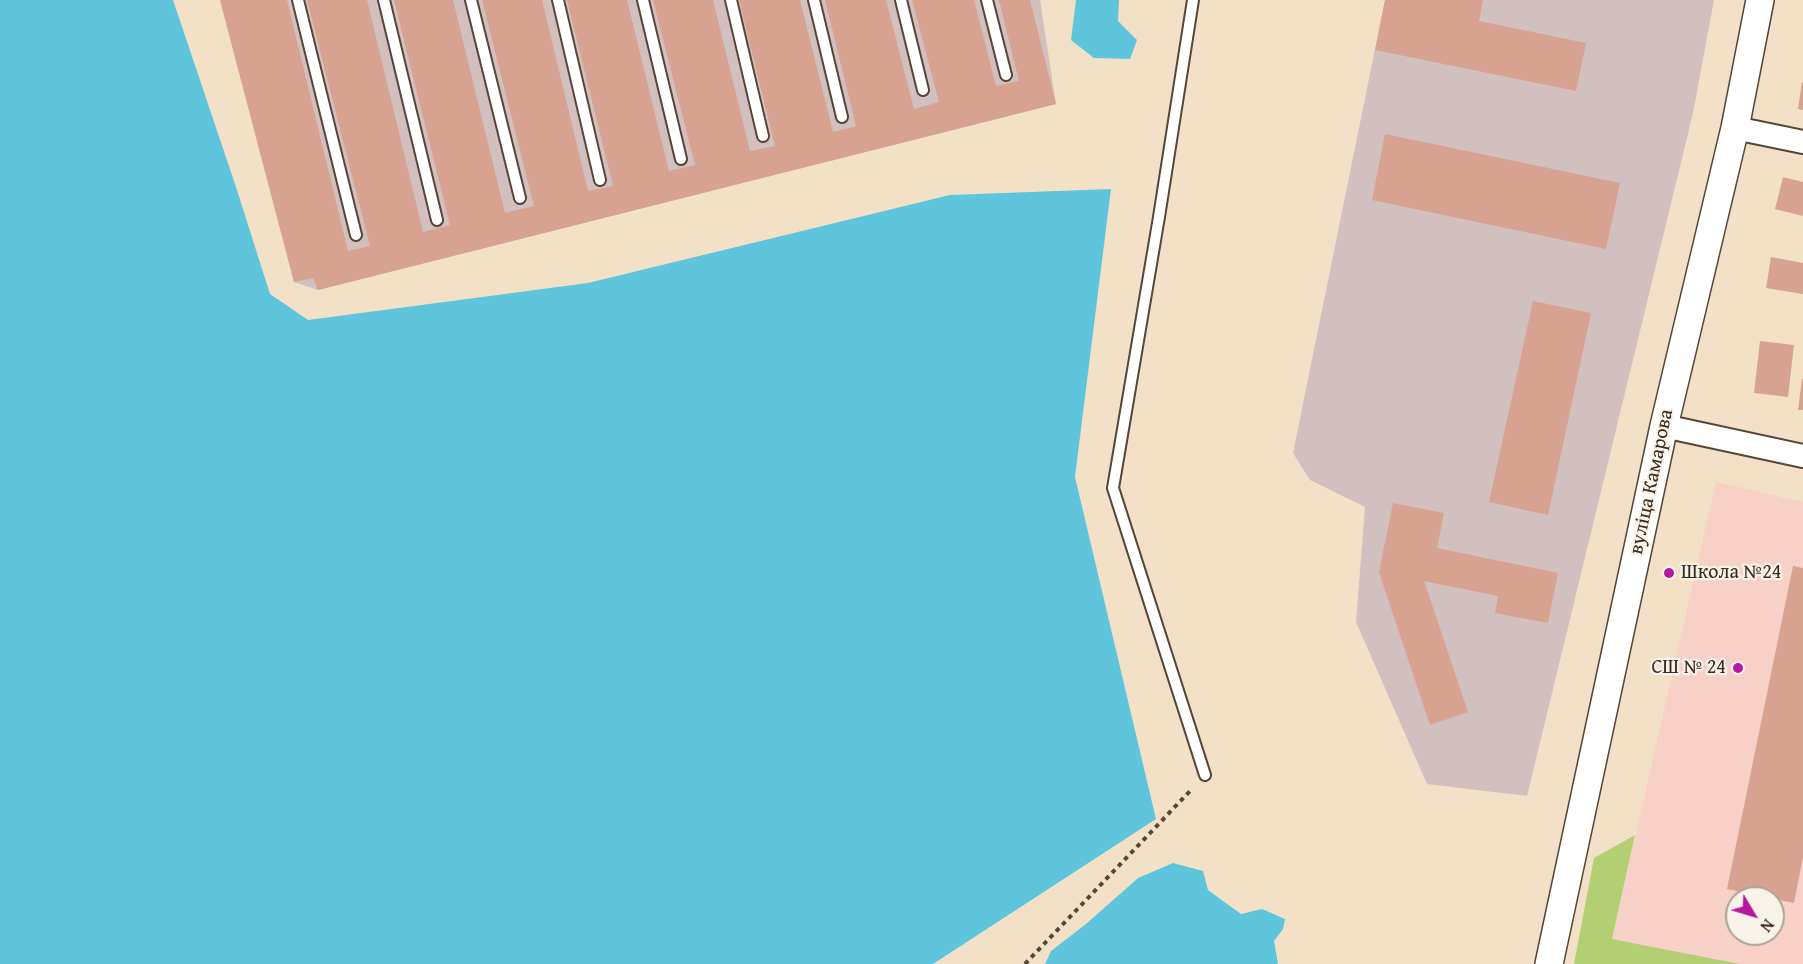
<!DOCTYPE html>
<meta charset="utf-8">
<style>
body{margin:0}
#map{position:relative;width:1803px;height:964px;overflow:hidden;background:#f3e1c7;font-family:"Gentium Book Plus",serif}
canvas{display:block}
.north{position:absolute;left:1725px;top:886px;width:60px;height:60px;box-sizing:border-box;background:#f7f3e8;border:2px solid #aca397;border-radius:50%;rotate:128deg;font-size:16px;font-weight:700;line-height:24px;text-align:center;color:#3b2a1e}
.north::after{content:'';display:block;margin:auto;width:21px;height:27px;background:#b5179e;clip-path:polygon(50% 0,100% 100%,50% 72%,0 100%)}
</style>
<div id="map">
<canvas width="1803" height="964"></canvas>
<div class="north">N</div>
</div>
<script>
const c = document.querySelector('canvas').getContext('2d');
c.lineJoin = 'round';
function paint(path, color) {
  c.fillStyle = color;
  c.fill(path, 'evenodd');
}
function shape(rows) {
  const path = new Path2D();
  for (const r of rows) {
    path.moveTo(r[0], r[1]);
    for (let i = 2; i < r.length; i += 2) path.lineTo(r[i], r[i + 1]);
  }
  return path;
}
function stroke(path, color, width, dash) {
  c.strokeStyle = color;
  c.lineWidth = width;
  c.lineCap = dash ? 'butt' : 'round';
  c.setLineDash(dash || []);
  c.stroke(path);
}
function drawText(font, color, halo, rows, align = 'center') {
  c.font = font + ' "Gentium Book Plus",serif';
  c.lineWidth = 4.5;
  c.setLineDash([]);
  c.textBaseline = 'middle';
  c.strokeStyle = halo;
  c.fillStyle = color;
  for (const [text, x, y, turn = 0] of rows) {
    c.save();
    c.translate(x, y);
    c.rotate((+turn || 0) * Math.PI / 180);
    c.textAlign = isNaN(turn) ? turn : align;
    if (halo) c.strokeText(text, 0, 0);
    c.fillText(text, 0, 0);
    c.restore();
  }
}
paint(shape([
 [1716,482,1803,502,1803,964,1740,964,1612,939],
 [1737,898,1773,898,1773,934,1737,934]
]), '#f7d1c8');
paint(shape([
 [220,0,1040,0,1056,104,318,290,294,282],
 [1385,0,1714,0,1693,113,1527,796,1427,784,1356,622,1365,507,1310,480,1293,453]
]), '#d2bfc0');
paint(shape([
 [1635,835,1612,939,1740,964,1574,964,1594,858]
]), '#b4ce73');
paint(shape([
 [0,0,173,0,236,187,270,294,308,320,588,283,950,195,1111,189,1075,477,1156,819,933,964,0,964],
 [1076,0,1119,0,1118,21,1137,40,1130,59,1094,58,1071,40],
 [1173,863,1203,871,1208,890,1241,914,1262,909,1285,919,1283,929,1274,941,1278,964,1045,964,1051,951,1086,924,1138,878]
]), '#5fc5dc');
paint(shape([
 [220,0,287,0,348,251,370,246,307,0,367,0,423,232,450,225,394,0,453,0,505,213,534,206,482,0,542,0,588,191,613,186,567,0,627,0,669,171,695,165,653,0,713,0,750,151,775,146,739,0,800,0,833,132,856,126,825,0,886,0,914,109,939,102,912,0,974,0,996,86,1019,81,999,0,1030,0,1056,104,318,290,313,278,294,282],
 [1385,0,1483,0,1479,21,1586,43,1576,91,1375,50],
 [1802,82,1803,83,1803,110,1798,109],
 [1385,134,1620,183,1606,249,1372,200],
 [1783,177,1803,182,1803,216,1775,209],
 [1771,257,1803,263,1803,294,1766,288],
 [1533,301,1591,313,1548,515,1489,502],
 [1760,341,1794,345,1788,397,1754,393],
 [1802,379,1803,379,1803,410,1798,410],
 [1393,503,1444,513,1437,548,1558,573,1548,623,1495,613,1498,596,1424,581,1468,712,1430,725,1379,572],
 [1793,566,1803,568,1803,857,1794,903,1727,889]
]), '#d8a290');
const service = shape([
 [298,0,356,235],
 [384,0,437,220],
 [471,0,520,198],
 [558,0,600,180],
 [643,0,681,159],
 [731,0,763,136],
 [814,0,842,117],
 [901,0,923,90],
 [987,0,1006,75],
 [1193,0,1159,217,1113,488,1205,775]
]);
const minor = shape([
 [1735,128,1803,142],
 [1664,426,1803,456]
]);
const tertiary = shape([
 [1549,964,1664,426,1735,128,1760,0]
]);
stroke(service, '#574537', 14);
stroke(minor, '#574537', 26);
stroke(tertiary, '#574537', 30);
stroke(shape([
 [1025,964,1192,789]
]), '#574537', 4, [4.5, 4.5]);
stroke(service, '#fff', 10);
stroke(minor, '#fff', 22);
stroke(tertiary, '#fff', 27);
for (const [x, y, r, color] of [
 [1669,573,6,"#b5179e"],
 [1738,668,6,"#b5179e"]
]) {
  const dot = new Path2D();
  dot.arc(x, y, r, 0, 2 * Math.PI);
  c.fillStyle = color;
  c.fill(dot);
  stroke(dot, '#f7f3e8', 2);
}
drawText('20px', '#3b2a1e', '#f7f3e8', [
 ["вуліца Камарова",1652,482,-78]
]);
drawText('20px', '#3b2a1e', '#f7f3e8', [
 ["Школа №24",1681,573],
 ["СШ № 24",1726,668,"right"]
], 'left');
</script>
